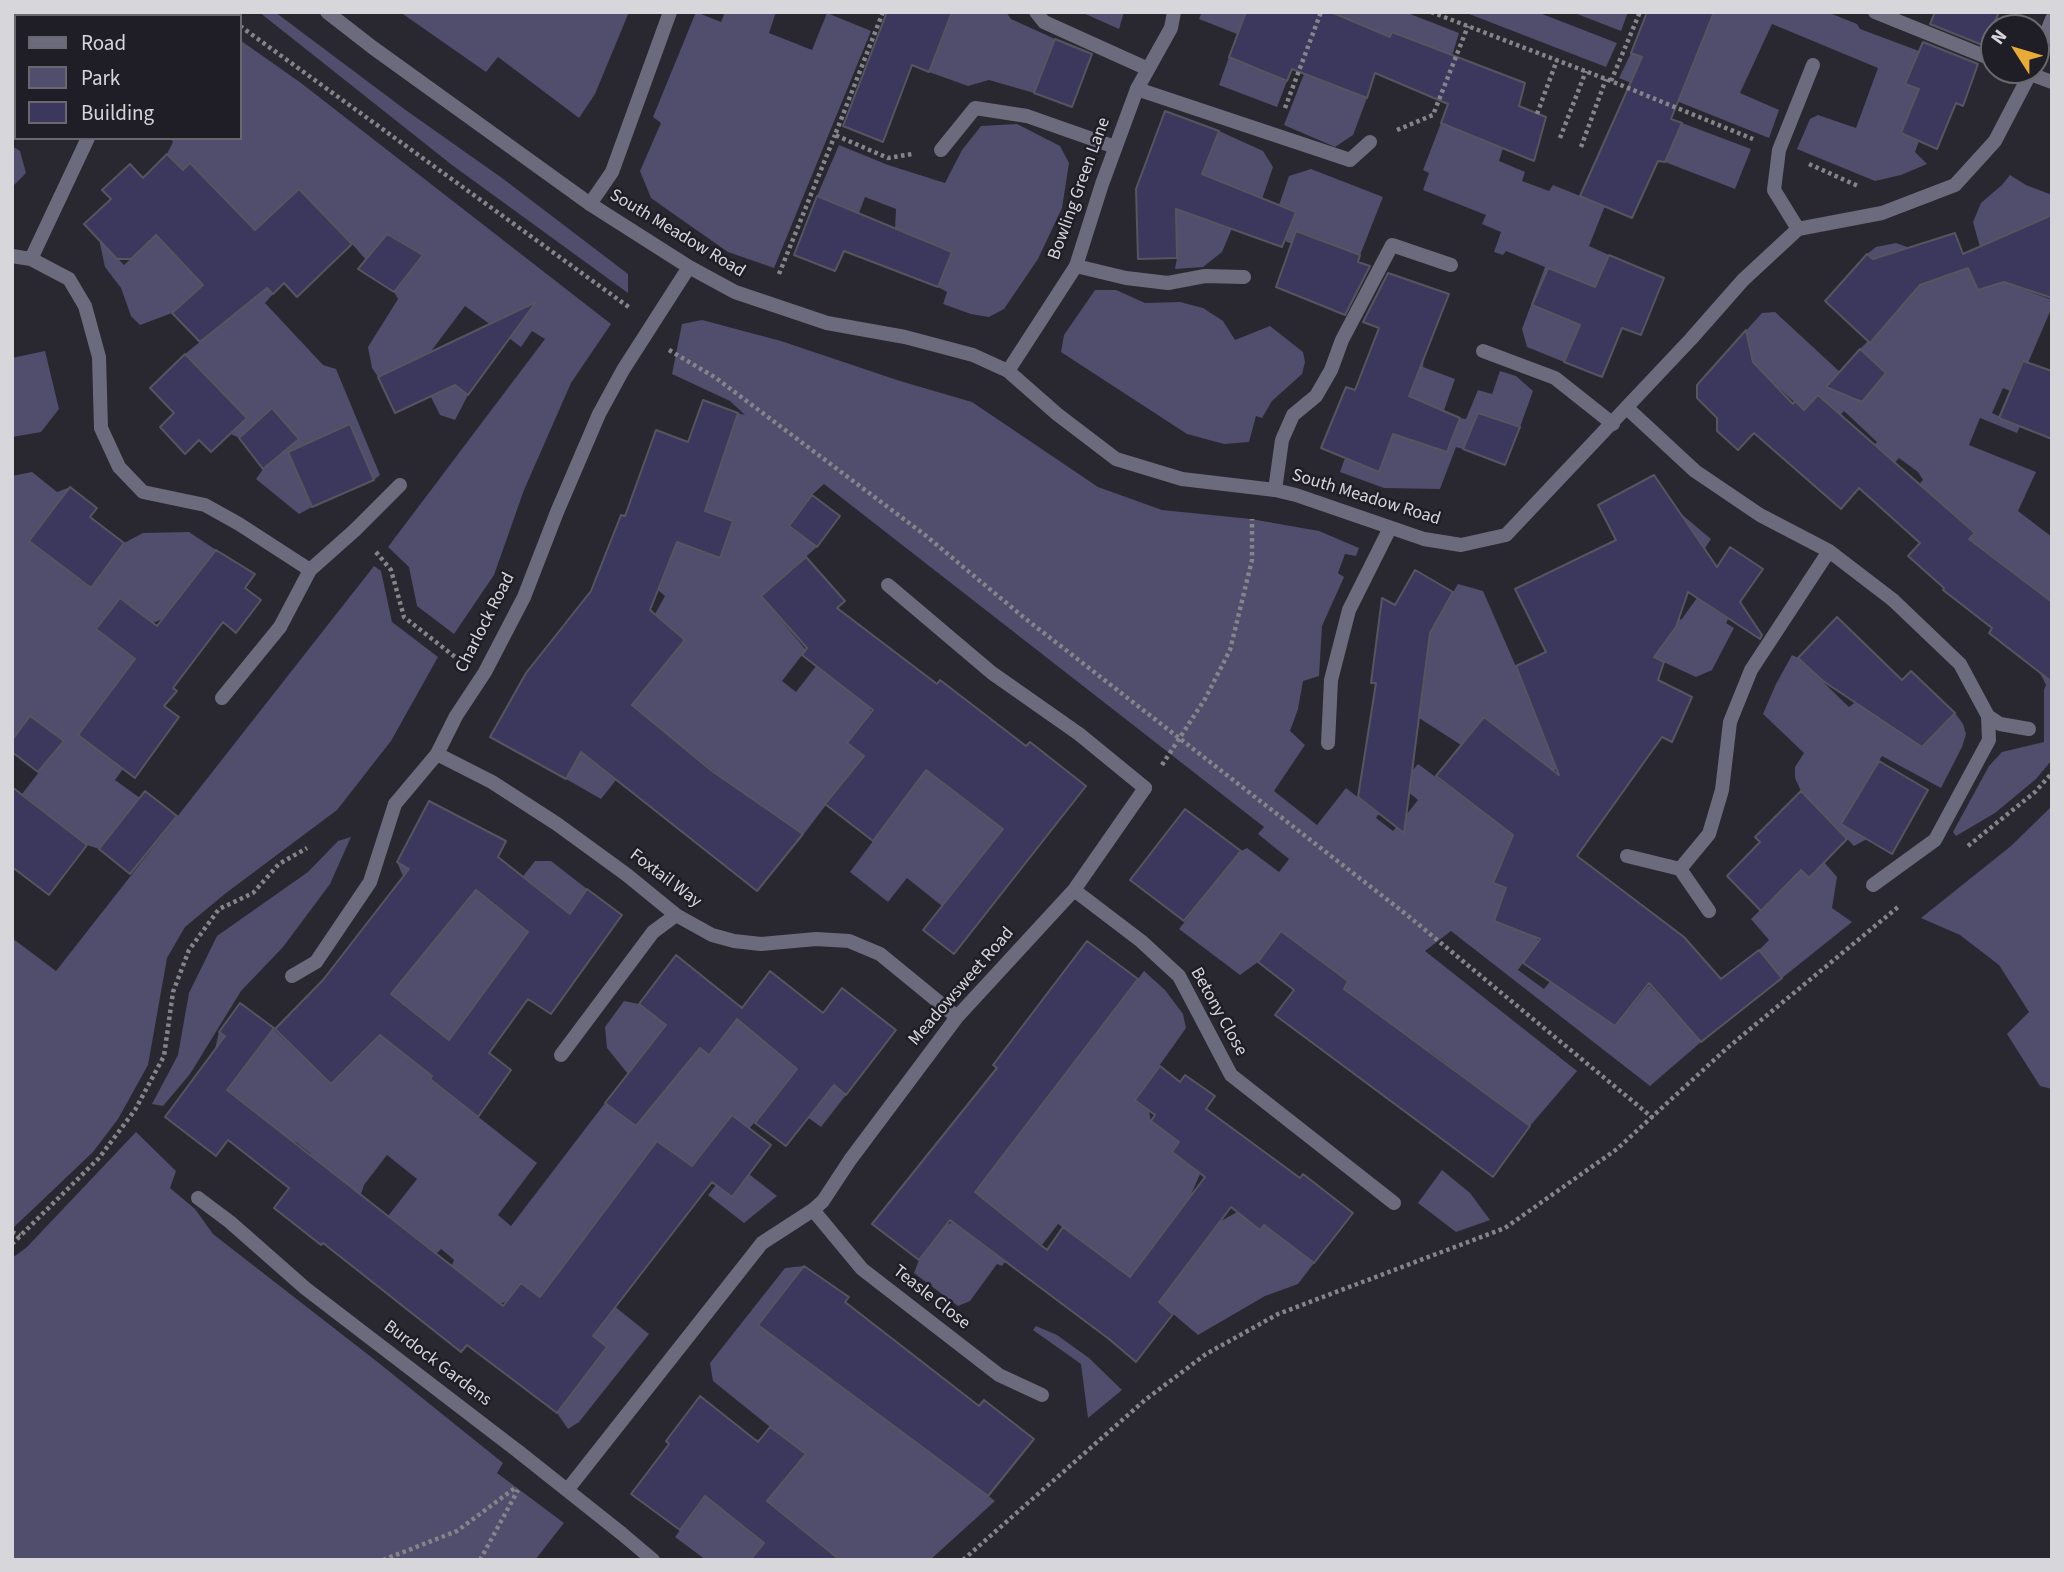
<!DOCTYPE html>
<style>
body{margin:0}
#map{position:relative;width:2064px;height:1572px;overflow:hidden;background:#292830;font-family:"Source Sans 3",sans-serif}
canvas{display:block}
.frame{position:absolute;inset:0;border:14px solid #d6d6db;pointer-events:none}
.legend{position:absolute;left:14px;top:14px;width:228px;height:126px;box-sizing:border-box;background:#1f1e26;border:2px solid #68686e;margin:0;padding:9px 12px;list-style:none;font-size:21px;color:#d6d6db}
.legend li{display:flex;align-items:center;gap:14px;height:35px}
.legend b{width:35px;border:2px solid #68686e}
.north{position:absolute;left:1980px;top:14px;width:70px;height:70px;box-sizing:border-box;background:#1f1e26;border:2px solid #68686e;border-radius:50%;rotate:307deg;font-size:19px;font-weight:700;line-height:28px;text-align:center;color:#d6d6db}
.north::after{content:'';display:block;margin:auto;width:24px;height:32px;background:#e9ab38;clip-path:polygon(50% 0,100% 100%,50% 72%,0 100%)}
</style>
<div id="map">
<canvas width="2064" height="1572"></canvas>
<div class="frame"></div>
<ul class="legend">
<li><b style="height:9px;background:#6c6b7e"></b>Road</li>
<li><b style="height:19px;background:#504d6d"></b>Park</li>
<li><b style="height:19px;background:#3c375d"></b>Building</li>
</ul>
<div class="north">N</div>
</div>
<script>
const c = document.querySelector('canvas').getContext('2d');
c.lineJoin = 'round';
function paint(path, color) {
  c.fillStyle = color;
  c.fill(path, 'evenodd');
}
function shape(rows) {
  const path = new Path2D();
  for (const r of rows) {
    path.moveTo(r[0], r[1]);
    for (let i = 2; i < r.length; i += 2) path.lineTo(r[i], r[i + 1]);
  }
  return path;
}
function stroke(path, color, width, dash) {
  c.strokeStyle = color;
  c.lineWidth = width;
  c.lineCap = dash ? 'butt' : 'round';
  c.setLineDash(dash || []);
  c.stroke(path);
}
function drawText(font, color, halo, rows, align = 'center') {
  c.font = font + ' "Source Sans 3",sans-serif';
  c.lineWidth = 5;
  c.setLineDash([]);
  c.textBaseline = 'middle';
  c.strokeStyle = halo;
  c.fillStyle = color;
  for (const [text, x, y, turn = 0] of rows) {
    c.save();
    c.translate(x, y);
    c.rotate((+turn || 0) * Math.PI / 180);
    c.textAlign = isNaN(turn) ? turn : align;
    if (halo) c.strokeText(text, 0, 0);
    c.fillText(text, 0, 0);
    c.restore();
  }
}
paint(shape([
 [259,12,275,12,407,111,502,178,628,274,628,293,452,165],
 [400,12,629,12,595,94,579,118,498,57,486,72],
 [696,12,721,22,725,12,776,12,769,33,812,50,827,13,871,31,774,268,728,252,675,215,651,198,640,171,661,123,653,117],
 [952,12,1006,12,1011,19,1055,39,1034,93,989,80,968,86,929,72],
 [1081,12,1124,12,1119,29],
 [1202,12,1246,12,1237,34,1199,19],
 [1330,12,1405,12,1459,33,1452,56,1392,32,1389,38],
 [1464,12,1537,12,1617,43,1606,67],
 [1572,12,1628,12,1621,31],
 [1714,12,1827,12,1857,24,1860,29,1919,51,1906,83,1919,89,1919,141,1915,152,1927,164,1901,175,1875,181,1797,149,1810,119,1818,115,1856,128,1878,68,1772,24,1740,93,1779,110,1769,138,1619,78,1631,53,1689,75],
 [240,40,301,83,611,324,571,383,524,490,494,575,454,634,417,606,409,567,388,547,545,339,532,331,521,347,465,306,423,362,468,395,455,420,440,415,413,361,378,377,372,368,368,347,398,299,394,292,423,255,387,234,366,260,352,244,238,257,273,294,265,303,323,365,336,369,380,475,374,480,350,425,325,435,292,459,312,507,299,514,256,479,263,469,299,439,272,408,239,438,231,434,247,417,185,354,234,314,206,283,172,313,140,325,131,316,121,288,105,267,99,239,124,265,156,235,223,197,191,163,183,170,167,154,173,142,170,138,240,138],
 [1229,57,1287,81,1277,107,1219,85],
 [1304,74,1367,98,1353,135,1335,147,1284,125],
 [1441,123,1503,148,1499,161,1525,172,1522,181,1549,191,1553,185,1605,206,1589,246,1609,255,1564,362,1527,347,1522,329,1545,267,1506,251,1503,255,1494,252,1501,232,1482,224,1486,215,1423,190,1429,173,1423,170],
 [1682,123,1751,149,1735,189,1665,162],
 [1017,124,1060,146,1069,163,1062,208,1038,259,1004,309,989,317,971,314,943,304,947,292,938,287,952,252,895,229,896,209,865,197,859,213,817,196,839,145,888,165,945,183,962,150,981,126],
 [1219,131,1263,151,1273,167,1262,199,1247,193,1222,252,1203,267,1175,269,1177,258,1176,200,1191,160,1206,165],
 [12,146,20,151,26,173,14,185],
 [1311,169,1383,197,1360,255,1298,231,1292,244,1285,241,1296,212,1279,205,1289,176],
 [2010,175,2026,185,2052,195,2052,263,2004,282,2052,300,2052,307,2028,363,2022,361,2010,391,2003,388,1992,413,2020,426,2017,433,1980,418,1969,445,2036,472,2018,511,2052,537,2052,616,2021,578,1978,545,1949,561,1975,532,1925,489,1898,507,1923,480,1918,472,1899,458,1875,484,1871,448,1877,442,1844,411,1811,446,1815,421,1767,377,1746,366,1753,359,1750,350,1743,344,1733,345,1762,313,1775,312,1866,396,1886,373,1860,349,1868,341,1867,254,1876,247,1896,243,1968,268,1978,290,1995,285,1980,247,1973,222,1981,203,2002,185],
 [1095,290,1116,290,1145,303,1180,302,1203,308,1223,321,1235,340,1270,326,1303,352,1305,362,1302,374,1272,401,1262,418,1256,416,1249,442,1224,444,1187,434,1061,352,1064,335],
 [702,320,781,341,900,381,972,402,1098,487,1162,510,1251,519,1319,531,1359,548,1356,556,1345,554,1338,573,1344,577,1322,626,1319,676,1303,681,1298,709,1290,731,1305,745,1274,791,1317,825,1346,788,1379,814,1376,818,1393,831,1418,800,1400,785,1418,764,1467,800,1529,803,1493,883,1506,888,1494,920,1534,936,1539,941,1518,970,1544,989,1565,962,1600,1016,1615,1026,1649,985,1701,1042,1650,1086,1451,931,1425,951,1577,1071,1530,1126,1430,1051,1392,1102,1384,1097,1421,1047,1343,989,1348,981,1281,932,1258,962,1240,975,1179,929,1241,851,1247,848,1279,872,1289,859,1258,834,1264,827,824,484,812,495,789,526,817,547,761,596,806,650,782,681,796,692,820,661,824,672,870,708,871,712,848,743,966,752,943,783,973,807,1036,799,942,906,907,878,888,902,850,872,896,810,849,775,800,839,658,727,601,799,566,779,644,627,655,614,665,596,658,590,679,538,726,449,738,413,745,415,730,401,672,374,682,324],
 [45,351,59,409,41,432,12,437,12,358],
 [1424,357,1423,367,1455,379,1431,447,1447,452,1460,418,1466,419,1478,390,1492,394,1500,371,1516,376,1533,391,1520,427,1478,413,1463,449,1456,447,1440,489,1384,488,1340,472,1345,458,1379,471],
 [32,472,57,492,70,487,29,541,90,588,124,543,143,533,189,532,216,550,163,619,153,623,120,598,96,629,135,660,78,735,123,769,115,780,140,798,99,849,87,845,22,794,63,741,30,716,12,740,12,476],
 [1679,512,1711,539,1665,610,1681,620,1697,598,1728,619,1726,623,1734,628,1712,670,1696,677,1633,648,1561,765,1552,773,1485,717,1461,745,1419,718,1426,663,1413,650,1440,614,1458,584,1483,591,1531,701,1547,651,1536,631,1586,608],
 [374,566,381,571,392,622,438,657,391,741,337,810,226,893,185,927,167,958,148,1065,118,1119,93,1152,12,1229,12,938,56,971],
 [1792,655,1798,658,1849,707,1858,700,1955,713,1963,724,1966,734,1962,747,1941,788,1882,756,1865,784,1873,788,1850,829,1867,839,1854,846,1801,791,1795,778,1795,767,1804,753,1763,714,1776,684],
 [2052,658,2052,760,2036,779,1995,813,1956,836,1953,832,1989,766,2002,752,2044,742,2044,690,2046,685,2040,673],
 [2052,806,2052,1089,2040,1086,2007,1034,2029,1012,1999,965,1960,935,1921,918,2011,846],
 [351,837,330,884,283,947,241,991,190,1074,163,1106,152,1104,178,1055,189,993,217,936,308,872,338,841],
 [451,848,485,897,498,908,535,861,551,861,587,889,554,936,464,1034,430,1079,537,1163,498,1215,511,1226,605,1103,636,1126,659,1098,628,1074,607,1048,605,1027,624,1001,639,1004,670,1028,695,997,708,1054,733,1025,735,1017,781,1055,813,1015,821,1074,846,1095,821,1127,777,1095,749,1129,731,1116,593,1289,649,1334,579,1422,568,1429,557,1413,606,1347,522,1283,507,1301,500,1304,451,1267,454,1260,446,1253,441,1249,436,1254,388,1216,417,1179,387,1155,364,1185,360,1197,311,1160,311,1154,297,1143,217,1104,242,1069,215,1049,219,1032,248,1053,269,1025,331,1084,372,1043,371,1028,401,1051,425,1021,395,997,385,995,421,947,429,948,453,919,423,895,402,874,397,862,433,881],
 [1824,862,1837,877,1832,908,1852,922,1782,978,1759,950,1769,940,1751,919,1801,870],
 [1144,971,1165,990,1183,1014,1186,1028,1135,1100,1149,1111,1151,1121,1179,1142,1172,1152,1200,1174,1190,1197,1167,1229,1198,1251,1221,1221,1237,1212,1260,1230,1264,1225,1314,1263,1298,1284,1265,1296,1198,1335,1121,1270,1058,1224,1042,1245,1026,1233,1002,1266,997,1264,970,1301,958,1306,914,1273,919,1260,945,1226,952,1222],
 [136,1132,176,1171,170,1188,195,1209,213,1234,375,1360,503,1463,497,1473,564,1523,535,1560,12,1560,12,1258,26,1248],
 [1442,1170,1470,1193,1490,1220,1456,1232,1418,1203],
 [749,1174,777,1196,744,1223,708,1195,716,1185,732,1197],
 [804,1266,759,1324,924,1449,951,1416,965,1478,995,1501,930,1560,840,1560,777,1527,749,1560,706,1560,675,1537,706,1496,755,1439,759,1440,770,1427,713,1381,710,1363,785,1268],
 [1036,1326,1057,1335,1089,1358,1122,1390,1088,1418,1081,1364,1033,1330]
]), '#504d6d');
const building = shape([
 [887,12,952,12,929,72,912,65,883,142,843,126,887,12],
 [1246,12,1331,12,1390,37,1392,32,1525,83,1519,106,1546,117,1534,161,1441,123,1448,104,1375,73,1367,98,1292,69,1287,81,1229,57,1246,12],
 [1647,12,1714,12,1671,119,1682,123,1665,162,1658,161,1632,218,1580,196,1642,57,1631,53,1647,12],
 [1935,12,1999,12,1985,46,1930,24,1935,12],
 [1055,39,1092,54,1072,107,1034,93,1055,39],
 [1923,42,1978,64,1963,106,1956,103,1937,149,1901,133,1919,89,1905,84,1923,42],
 [1165,111,1219,131,1202,174,1296,212,1282,247,1176,209,1177,258,1138,259,1136,189,1165,111],
 [167,154,183,170,190,163,255,230,299,189,352,244,297,297,284,283,273,294,267,288,200,342,172,313,203,285,156,235,131,259,117,259,84,224,111,199,102,190,130,164,143,178,167,154],
 [817,196,952,252,938,287,844,251,835,271,794,255,817,196],
 [2052,215,2052,298,2004,282,1978,290,1968,268,1920,285,1870,343,1825,301,1867,254,1873,259,1955,233,1963,254,2052,215],
 [1296,231,1360,255,1358,262,1370,266,1345,315,1276,287,1296,231],
 [387,234,423,255,394,292,358,269,387,234],
 [1609,255,1664,278,1641,335,1622,328,1602,377,1564,362,1580,325,1532,305,1548,268,1595,287,1609,255],
 [1388,273,1449,294,1409,396,1460,418,1447,452,1393,434,1379,472,1321,448,1346,387,1355,390,1379,328,1363,322,1388,273],
 [536,302,468,395,455,385,395,413,378,377,536,302],
 [1746,330,1753,362,1793,404,1795,401,1804,410,1818,395,1975,533,1969,539,2052,602,2052,682,1989,633,1992,628,1943,590,1944,588,1908,556,1920,543,1859,488,1841,509,1754,433,1738,450,1717,431,1717,418,1697,398,1697,385,1746,330],
 [1860,349,1886,373,1862,402,1826,387,1860,349],
 [185,354,247,418,211,452,199,440,185,454,160,427,174,413,150,388,185,354],
 [2023,361,2052,371,2052,439,1999,418,2023,361],
 [703,400,738,413,705,511,733,521,720,558,677,542,650,610,685,640,632,705,712,771,803,834,757,891,581,752,566,779,490,737,526,673,591,591,621,515,625,516,656,430,688,442,703,400],
 [272,408,299,439,263,469,239,438,272,408],
 [1478,413,1520,427,1505,465,1463,449,1478,413],
 [350,424,374,480,312,507,288,452,350,424],
 [1654,475,1717,567,1730,547,1763,569,1740,602,1762,635,1760,639,1688,592,1676,627,1654,657,1664,662,1658,680,1692,697,1672,742,1662,737,1577,856,1684,937,1721,979,1759,950,1782,978,1701,1042,1649,983,1615,1026,1523,963,1540,939,1494,921,1506,888,1493,883,1513,835,1436,776,1484,717,1559,775,1516,666,1546,652,1515,589,1616,540,1598,505,1654,475],
 [70,487,97,508,90,517,124,543,91,588,29,541,70,487],
 [812,495,840,516,817,547,789,526,812,495],
 [216,550,255,574,245,588,261,600,236,633,223,622,173,688,177,691,164,706,179,717,135,778,78,735,135,659,96,629,120,598,157,626,216,550],
 [806,557,845,601,837,608,937,684,940,680,1026,746,1030,742,1086,786,954,954,923,930,1003,829,926,770,873,841,825,804,864,756,847,743,873,710,802,655,807,648,761,596,806,557],
 [1415,570,1453,592,1430,633,1404,833,1358,797,1376,683,1371,683,1382,598,1395,605,1415,570],
 [1837,617,1902,680,1911,671,1955,713,1922,747,1823,681,1798,658,1837,617],
 [30,716,64,741,38,772,12,752,12,740,30,716],
 [1879,761,1928,790,1892,854,1841,824,1879,761],
 [12,787,87,845,49,895,12,867,12,787],
 [145,791,177,816,130,874,99,849,145,791],
 [1801,791,1847,839,1809,878,1801,870,1761,911,1727,876,1760,842,1755,837,1801,791],
 [429,801,506,841,498,857,570,914,587,889,622,915,551,1014,528,999,489,1053,511,1070,478,1117,430,1079,432,1076,380,1035,331,1084,275,1029,323,980,409,869,397,862,429,801],
 [476,890,528,932,449,1040,391,994,476,890],
 [1185,809,1241,851,1184,921,1130,880,1185,809],
 [1281,931,1348,981,1344,989,1530,1126,1493,1177,1275,1015,1294,990,1258,962,1281,931],
 [1087,941,1138,979,975,1192,1047,1250,1063,1227,1130,1277,1205,1177,1172,1152,1179,1142,1151,1121,1155,1115,1135,1100,1160,1066,1180,1082,1185,1075,1215,1096,1206,1109,1300,1178,1303,1174,1353,1213,1314,1263,1264,1225,1260,1230,1231,1207,1159,1302,1173,1314,1136,1362,1109,1339,950,1220,919,1260,872,1224,997,1068,993,1065,1087,941],
 [676,955,742,1008,770,971,823,1013,842,988,896,1030,846,1095,834,1085,786,1146,755,1123,797,1069,737,1019,709,1055,700,1048,636,1126,605,1103,666,1025,639,1004,676,955],
 [240,1003,274,1028,227,1090,503,1306,521,1283,540,1297,657,1141,692,1166,732,1115,771,1145,732,1197,712,1182,593,1336,607,1347,557,1413,467,1345,461,1352,323,1243,321,1245,274,1208,289,1188,228,1140,216,1156,165,1117,225,1036,219,1032,240,1003],
 [804,1266,849,1297,845,1302,979,1406,984,1400,1034,1439,988,1496,758,1325,804,1266],
 [700,1396,758,1442,770,1427,806,1454,767,1501,840,1560,750,1560,764,1543,705,1496,680,1530,631,1494,669,1444,666,1441,700,1396]
]);
paint(building, '#3c375d');
stroke(building, '#56555f', 2);
stroke(shape([
 [222,12,226,16],
 [883,12,835,135,888,158,912,154],
 [1431,12,1606,79,1753,139],
 [240,26,630,308],
 [1611,81,1640,12],
 [1285,108,1321,12],
 [1537,114,1557,60],
 [1397,130,1433,115,1468,26],
 [1560,138,1586,71],
 [1581,147,1606,79],
 [1809,164,1858,186],
 [779,274,835,135],
 [669,350,716,378,925,535,1022,616,1407,915,1653,1118],
 [376,552,391,570,404,617,459,660],
 [1162,765,1205,699,1230,650,1252,560,1252,519],
 [1968,846,2035,792,2052,773],
 [12,1232,20,1236],
 [12,1244,99,1158,135,1110,164,1056,173,992,189,950,219,909,253,893,279,864,307,848],
 [383,1560,457,1531,515,1488],
 [480,1560,518,1490],
 [963,1560,1145,1400,1206,1354,1278,1314,1505,1228,1617,1149,1726,1049,1898,907]
]), '#84848a', 4.5, [3.5, 3.5]);
stroke(shape([
 [1036,12,1044,22,1148,69],
 [1875,12,1994,60],
 [1137,89,1350,160,1370,142],
 [941,150,975,108,1027,116,1115,147],
 [590,204,612,172,670,12],
 [1798,229,1774,190,1779,150,1813,65],
 [1076,266,1126,278,1168,283,1205,276,1244,277],
 [1483,351,1555,378,1613,424],
 [1275,490,1282,440,1293,415,1316,396,1331,370,1342,340,1392,245,1451,265],
 [355,530,400,485],
 [888,585,992,673,1079,734,1145,788],
 [222,698,280,627],
 [1988,716,2000,724,2029,729],
 [1328,743,1331,680,1349,610,1390,528],
 [1873,885,1935,840,1989,740,1988,716,1960,664,1893,600],
 [292,976,316,962,370,882,395,804],
 [561,1055,653,932,676,915],
 [198,1198,230,1222,305,1288,519,1452],
 [621,1533,653,1560]
]), '#6c6b7e', 14);
stroke(shape([
 [327,12,372,47,590,204,689,267,735,292,827,323,905,337,973,355,1008,371,1057,414,1116,459,1182,479,1275,490,1296,495,1424,539,1461,545,1506,535,1691,339,1743,280,1798,229,1882,213,1955,185,1995,141,2032,70],
 [149,16,152,12],
 [2036,59,2052,19],
 [2030,74,2052,82],
 [12,256,31,259,88,138],
 [31,259,69,279,85,306,99,357,101,428,119,467,143,492,205,505,239,524,310,570],
 [1008,371,1076,266,1102,184,1137,89,1171,28,1174,12],
 [1627,408,1695,471,1760,515,1829,551,1893,600],
 [280,627,310,570,355,530],
 [437,754,492,782,557,824,627,875,676,915,712,935,734,941,761,944,816,939,849,941,880,954,957,1017],
 [395,804,437,754,456,716,485,672,524,597,557,512,599,414,623,370,689,267],
 [1627,856,1680,869,1709,911],
 [1680,869,1709,834,1722,790,1730,722,1751,670,1829,551],
 [1074,890,1141,941,1179,976,1231,1075,1394,1203],
 [813,1210,862,1269,999,1375,1042,1395],
 [519,1452,621,1533],
 [568,1489,762,1243,813,1210,823,1201,850,1160,957,1017,1074,890,1145,788]
]), '#6c6b7e', 14);
drawText('18px', '#d6d6db', '#1f1e26', [
 ["Bowling Green Lane",1080,189,-70],
 ["South Meadow Road",677,234,31],
 ["South Meadow Road",1366,498,17],
 ["Charlock Road",486,623,-63],
 ["Foxtail Way",665,879,37],
 ["Meadowsweet Road",962,987,-49],
 ["Betony Close",1218,1012,61],
 ["Teasle Close",931,1298,38],
 ["Burdock Gardens",437,1364,37]
]);
</script>
